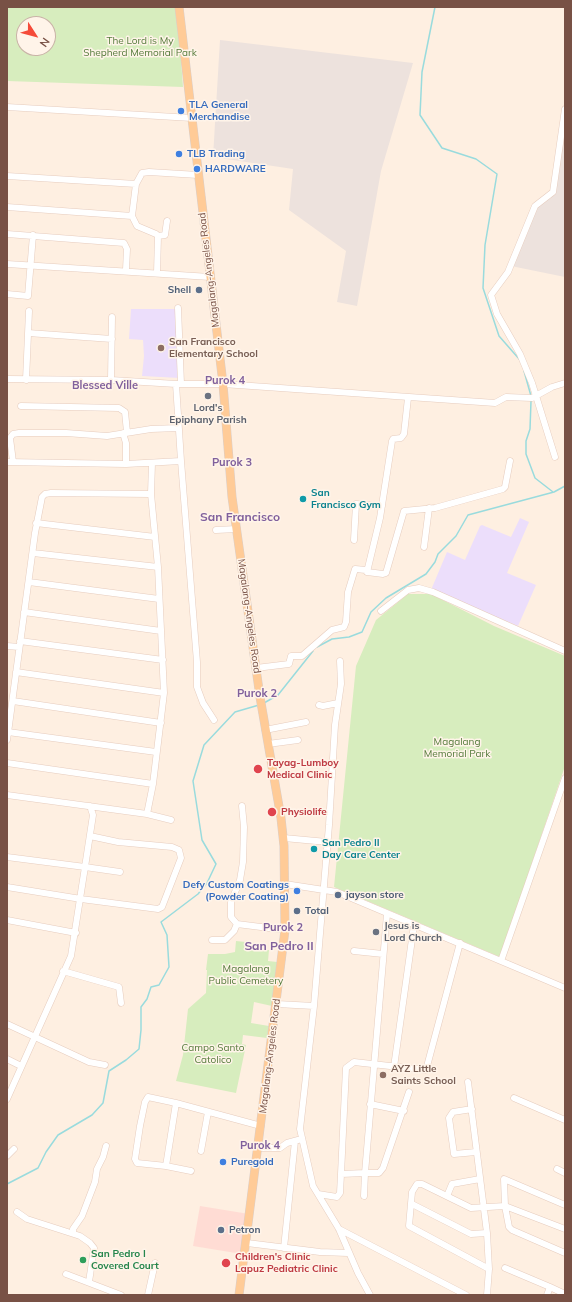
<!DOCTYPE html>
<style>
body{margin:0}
#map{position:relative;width:572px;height:1302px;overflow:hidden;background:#feefe1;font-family:Mulish,sans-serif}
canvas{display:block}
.frame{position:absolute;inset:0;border:8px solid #785145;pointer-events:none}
.north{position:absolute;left:16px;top:16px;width:40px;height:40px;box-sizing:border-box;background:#fff4e9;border:1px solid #c9b3a7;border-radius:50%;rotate:126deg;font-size:11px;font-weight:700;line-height:16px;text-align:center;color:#785145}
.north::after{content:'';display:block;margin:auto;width:14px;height:18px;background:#f54b39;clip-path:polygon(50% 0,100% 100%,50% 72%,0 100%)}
</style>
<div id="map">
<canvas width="572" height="1302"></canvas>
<div class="frame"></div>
<div class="north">N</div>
</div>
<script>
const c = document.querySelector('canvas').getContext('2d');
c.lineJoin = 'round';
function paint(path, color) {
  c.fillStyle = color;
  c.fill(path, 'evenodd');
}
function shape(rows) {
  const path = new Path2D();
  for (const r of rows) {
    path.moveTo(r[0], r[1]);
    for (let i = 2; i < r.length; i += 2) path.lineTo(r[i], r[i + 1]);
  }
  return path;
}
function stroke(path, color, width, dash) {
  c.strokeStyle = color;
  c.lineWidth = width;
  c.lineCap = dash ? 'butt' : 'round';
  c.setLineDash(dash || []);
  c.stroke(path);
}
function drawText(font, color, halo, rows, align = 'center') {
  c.font = font + ' Mulish,sans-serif';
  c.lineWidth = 3;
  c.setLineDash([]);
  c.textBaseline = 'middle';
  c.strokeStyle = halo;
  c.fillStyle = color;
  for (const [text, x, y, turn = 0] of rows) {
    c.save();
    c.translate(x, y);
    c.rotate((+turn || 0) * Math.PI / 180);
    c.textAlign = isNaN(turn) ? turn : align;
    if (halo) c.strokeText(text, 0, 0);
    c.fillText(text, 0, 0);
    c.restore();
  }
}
paint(shape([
 [200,1206,249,1214,242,1254,193,1246]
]), '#ffdcd4');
paint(shape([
 [220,40,413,63,381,171,357,306,337,302,346,251,289,210,293,169,213,157],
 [565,124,565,277,511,266,535,205,551,198]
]), '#ede2dd');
paint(shape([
 [131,309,178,309,180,378,142,376,144,356,143,340,129,339],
 [520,518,529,522,507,573,536,585,518,626,431,590,447,552,465,560,480,526,482,525,511,537]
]), '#ecdefb');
paint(shape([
 [7,7,177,7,183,87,7,81],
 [24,24,48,24,48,48,24,48],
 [408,594,431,594,494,626,565,656,565,766,500,957,334,887,356,666,376,620],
 [236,941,265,944,265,950,269,950,268,961,277,962,272,1006,254,1002,251,1023,269,1026,267,1038,243,1035,242,1044,246,1045,236,1093,176,1081,183,1055,188,1009,206,993,207,970,206,970,208,954,225,954,235,952]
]), '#d7edbe');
stroke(shape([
 [435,7,422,72,420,115,442,148,476,159,497,174,485,245,483,288,499,336,520,360],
 [524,371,531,396],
 [531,401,530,429,526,441,526,454,535,478,553,492],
 [317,647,332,639,349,637,362,632,371,612,386,598,426,574,435,562,438,554,456,536,468,515,554,492,565,486],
 [264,703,278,695,313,651],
 [7,1184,38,1168,46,1152,58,1135,92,1115,103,1103,109,1071,126,1060,139,1049,141,1030,141,1007,147,999,151,987,159,985,169,967,167,935,161,922,198,894,207,883,216,864,202,840,193,781,204,745,235,712,259,705]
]), '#99dbdd', 1.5);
const minor = shape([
 [7,107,192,118],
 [7,176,136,184],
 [7,207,132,216],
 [7,234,124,243,127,249,126,270],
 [158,236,165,235,167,221],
 [7,264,210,277],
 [157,273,158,236,156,234,137,226,132,216,136,184,142,173,149,172,198,175],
 [7,294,28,296,33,235],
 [178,308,181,384],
 [28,333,112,339],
 [7,379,111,380,176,384],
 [26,380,29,311],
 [111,380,112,317],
 [408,398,404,434,401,438,393,439,392,441,380,518,367,572,383,574,386,573,404,511,435,508,503,489,505,487,510,461],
 [21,406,119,408,125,412,127,432],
 [123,433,126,443,126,464],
 [555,457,532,383,520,354,497,314,491,295,508,272,535,206,553,192,565,109],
 [181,461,197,662,197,687,203,703,214,720],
 [7,462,126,464,181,461,176,384,223,384,495,403,506,397,532,398,552,387,565,383],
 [13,462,10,438,13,434,19,433,66,433,107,436,151,429,178,428],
 [36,523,155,537],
 [216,530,237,529],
 [354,540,356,504,382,506],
 [424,547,429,508],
 [33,553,158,567],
 [29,582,159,599],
 [381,611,408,590,419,588,433,592,565,651],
 [24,612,161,631],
 [20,641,163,660],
 [7,646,19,647],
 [340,661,341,684,335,725,329,825,314,1006,300,1129,313,1186,339,1229,358,1273,370,1295],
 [256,668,289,664,291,656,302,656,332,630,344,627,346,622,348,592,355,569,366,570],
 [16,672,164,693],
 [13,701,161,723],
 [319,705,323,706,338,703],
 [265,730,306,722],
 [8,732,156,752],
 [7,740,35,533,42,497,45,494,51,493,151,494],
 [268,744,298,740],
 [7,763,153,784],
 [7,795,147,814,153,784,164,693,158,567,151,494,152,463],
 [90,806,93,815,85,867,120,872],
 [242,806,244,827,243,862,240,880,231,902,231,917,237,924,285,930],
 [147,814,171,820],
 [284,838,327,842],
 [7,857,85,867,71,956,7,1099],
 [285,884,337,892,565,988],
 [7,887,81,899,158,909,162,907,181,858,179,850,172,847,118,842,90,836],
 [387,914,365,1173,379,1173,383,1168,409,1092],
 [7,920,76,933],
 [212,940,225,940,234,931,237,924],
 [354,951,383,954],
 [501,961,565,778],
 [63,971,119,987,121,1003],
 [277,1004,314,1006],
 [7,1024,89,1062,105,1065],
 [7,1059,21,1066],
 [394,1067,414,925],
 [468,1082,487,1233,489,1269,487,1295],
 [514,1098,565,1120],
 [176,1103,166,1166,137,1163,135,1159,140,1126,145,1102,148,1097,176,1103,261,1126],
 [370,1104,404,1111],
 [472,1109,453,1112,449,1118,454,1154,476,1152],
 [258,1148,280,1148,287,1143,298,1140],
 [201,1151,208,1112],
 [7,1156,14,1149],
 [166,1166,191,1171],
 [557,1169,565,1173],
 [341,1174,346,1068,354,1062,426,1070,460,943],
 [318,1194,337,1197,340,1193,341,1174,365,1173,364,1196],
 [447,1196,452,1184,480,1179],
 [412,1204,471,1234,487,1233],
 [565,1205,504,1179,505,1206,509,1227,512,1230,565,1253],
 [17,1212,27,1219,80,1236,90,1243,94,1248,89,1282],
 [339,1229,466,1295],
 [73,1233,73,1229,82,1216,95,1182,97,1169,103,1157,106,1146],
 [247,1243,320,1252,348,1253],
 [284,1248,295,1141],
 [505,1268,550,1287],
 [489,1269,409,1226,412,1192,417,1184,422,1184,471,1208,505,1206,565,1229],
 [66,1274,121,1295],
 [148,1295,155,1263],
 [547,1295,550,1287,565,1294]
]);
const major = shape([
 [179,7,223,384,232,497,260,697,281,818,284,846,285,930,239,1295]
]);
stroke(minor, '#e6ccbe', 7);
stroke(major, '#d9cecb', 9);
stroke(minor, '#fff', 6);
stroke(major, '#ffcb97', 8);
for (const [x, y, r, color] of [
 [181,111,4,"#3f7fe0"],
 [179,154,4,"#3f7fe0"],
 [197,169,4,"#3f7fe0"],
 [199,290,4,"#5c6f8a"],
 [161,348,4,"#8d6e63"],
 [208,396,4,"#6b7280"],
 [303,499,4,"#0f9aa8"],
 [258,769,5,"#e0444e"],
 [272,812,5,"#e0444e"],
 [314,849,4,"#0f9aa8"],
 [297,891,4,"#3f7fe0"],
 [338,895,4,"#5c6f8a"],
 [297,911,4,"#5c6f8a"],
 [376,932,4,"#6b7280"],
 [383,1075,4,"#8d6e63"],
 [223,1162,4,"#3f7fe0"],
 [221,1230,4,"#5c6f8a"],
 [83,1260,4,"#2e9e5b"],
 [226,1263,5,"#e0444e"]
]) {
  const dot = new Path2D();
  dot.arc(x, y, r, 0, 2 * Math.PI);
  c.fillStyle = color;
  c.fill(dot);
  stroke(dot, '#fff4e9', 1.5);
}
drawText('10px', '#547a3a', '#fff4e9', [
 ["The Lord is My",140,41],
 ["Shepherd Memorial Park",140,53],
 ["Magalang",457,742],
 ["Memorial Park",457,754],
 ["Magalang",246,969],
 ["Public Cemetery",246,981],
 ["Campo Santo",213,1048],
 ["Catolico",213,1060]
]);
drawText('bold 10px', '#366cbe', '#fff4e9', [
 ["TLA General",189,105],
 ["Merchandise",189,117],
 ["TLB Trading",187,154],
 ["HARDWARE",205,169],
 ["Defy Custom Coatings",289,885,"right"],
 ["(Powder Coating)",289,897,"right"],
 ["Puregold",231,1162]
], 'left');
drawText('10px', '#785145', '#fff4e9', [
 ["Magalang-Angeles Road",209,270,-97],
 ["Magalang-Angeles Road",249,616,82],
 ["Magalang-Angeles Road",270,1056,-83]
]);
drawText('bold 10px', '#4e5e75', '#fff4e9', [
 ["Shell",191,290,"right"],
 ["jayson store",346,895],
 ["Total",305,911],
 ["Petron",229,1230]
], 'left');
drawText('bold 10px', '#785e54', '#fff4e9', [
 ["San Francisco",169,342],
 ["Elementary School",169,354],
 ["AYZ Little",391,1069],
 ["Saints School",391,1081]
], 'left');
drawText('bold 10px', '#5b616d', '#fff4e9', [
 ["Lord's",208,408],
 ["Epiphany Parish",208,420],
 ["Jesus is",384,926,"left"],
 ["Lord Church",384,938,"left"]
]);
drawText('bold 10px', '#0d838f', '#fff4e9', [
 ["San",311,493],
 ["Francisco Gym",311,505],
 ["San Pedro II",322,843],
 ["Day Care Center",322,855]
], 'left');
drawText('bold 10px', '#be3a42', '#fff4e9', [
 ["Tayag-Lumboy",267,763],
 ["Medical Clinic",267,775],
 ["Physiolife",281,812],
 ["Children's Clinic",235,1257],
 ["Lapuz Pediatric Clinic",235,1269]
], 'left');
drawText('bold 10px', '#27864d', '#fff4e9', [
 ["San Pedro I",91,1254],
 ["Covered Court",91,1266]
], 'left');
drawText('bold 11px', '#80609c', '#fff4e9', [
 ["Purok 4",225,381],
 ["Blessed Ville",105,386],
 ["Purok 3",232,463],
 ["Purok 2",257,694],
 ["Purok 2",283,928],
 ["Purok 4",260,1146]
]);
drawText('bold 12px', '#80609c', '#fff4e9', [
 ["San Francisco",240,517],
 ["San Pedro II",279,946]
]);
</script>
